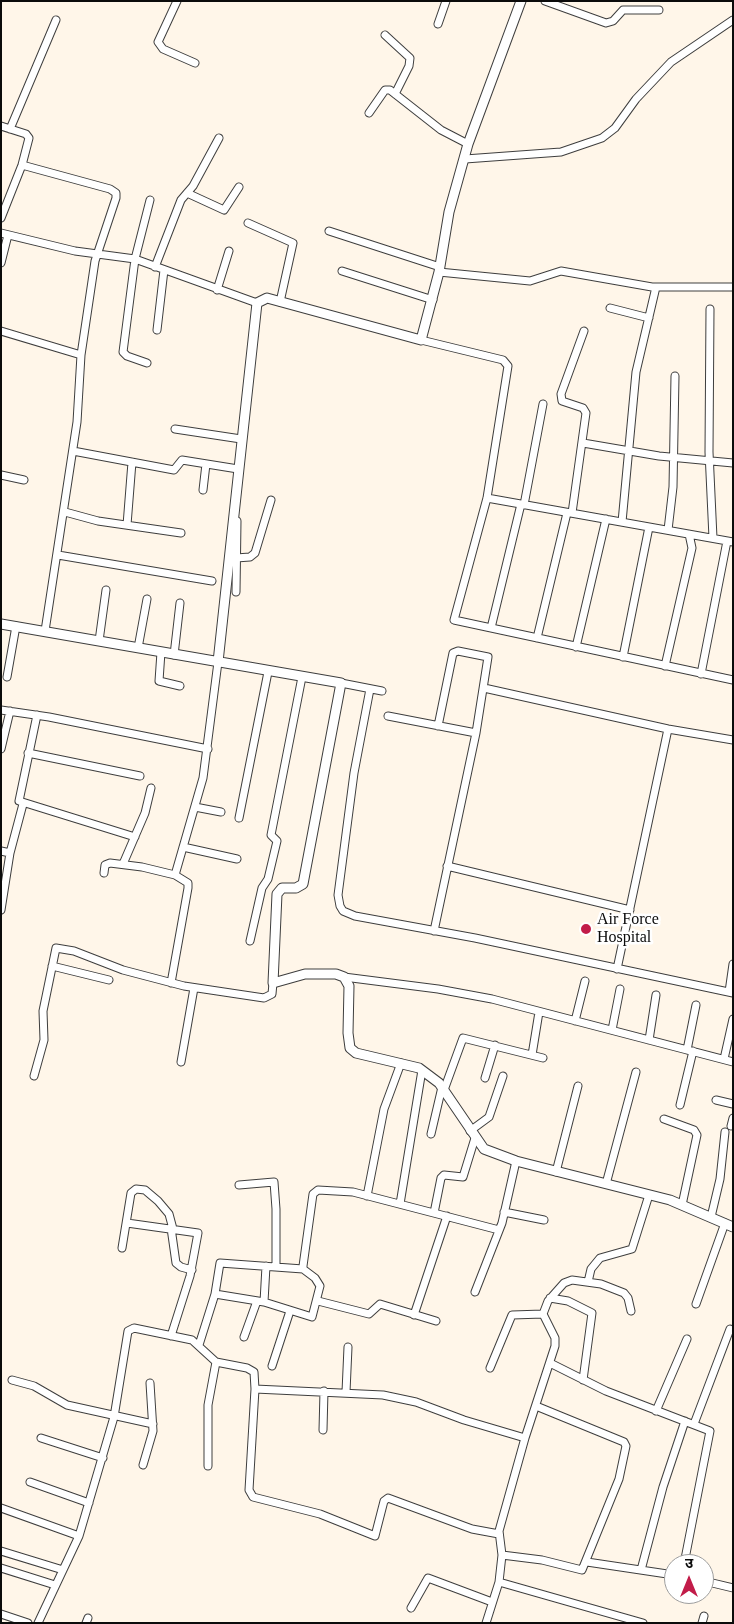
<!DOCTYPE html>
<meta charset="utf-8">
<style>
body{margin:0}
#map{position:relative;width:734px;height:1624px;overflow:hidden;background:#fff6e9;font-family:Georgia,"Noto Sans Devanagari",serif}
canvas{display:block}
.frame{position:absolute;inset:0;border:2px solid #0b0b0b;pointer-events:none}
.north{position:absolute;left:664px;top:1554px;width:50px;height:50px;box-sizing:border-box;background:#fff;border:1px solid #9d9d9d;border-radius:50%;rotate:0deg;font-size:14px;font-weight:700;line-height:20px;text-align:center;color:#0b0b0b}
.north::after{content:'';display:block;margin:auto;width:18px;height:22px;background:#c21c49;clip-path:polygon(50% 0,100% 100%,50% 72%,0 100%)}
</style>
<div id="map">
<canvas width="734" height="1624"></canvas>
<div class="frame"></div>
<div class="north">उ</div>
</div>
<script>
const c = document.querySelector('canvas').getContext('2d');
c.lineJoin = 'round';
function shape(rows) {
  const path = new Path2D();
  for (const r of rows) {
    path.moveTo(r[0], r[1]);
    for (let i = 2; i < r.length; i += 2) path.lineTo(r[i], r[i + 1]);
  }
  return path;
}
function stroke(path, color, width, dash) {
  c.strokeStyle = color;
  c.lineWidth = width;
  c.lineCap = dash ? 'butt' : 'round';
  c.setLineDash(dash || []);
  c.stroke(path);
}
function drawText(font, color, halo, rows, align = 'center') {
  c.font = font + ' Georgia,serif';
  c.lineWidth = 5;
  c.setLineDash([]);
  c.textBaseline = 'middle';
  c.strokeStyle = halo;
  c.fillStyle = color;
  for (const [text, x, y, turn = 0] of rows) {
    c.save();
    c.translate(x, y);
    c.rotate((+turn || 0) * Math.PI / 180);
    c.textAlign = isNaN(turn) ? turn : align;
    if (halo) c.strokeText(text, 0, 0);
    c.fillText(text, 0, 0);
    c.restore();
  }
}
const minor = shape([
 [177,1,158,42,163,49,195,63],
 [545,1,606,23,613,21,623,10,659,10],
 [438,24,446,1],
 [385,35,410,58,409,66,395,94],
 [369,113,385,90,390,90,441,130,468,144],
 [1,126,26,134,29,138,22,165,1,218],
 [10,129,56,20],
 [465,159,561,152,602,138,615,128,636,99,671,62,733,20],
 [22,165,110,189,116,193,116,198,95,261,81,355,77,422,45,631],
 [187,193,224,210,239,187],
 [248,223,293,243,280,302],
 [329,231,440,267],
 [1,233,75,251,135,259,257,303],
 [1,263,8,235],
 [155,267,181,200,193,186,219,138],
 [342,271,433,300],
 [439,272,530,281,561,271,652,287,733,287],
 [217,290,229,251],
 [610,308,649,318],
 [710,309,709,452,713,538],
 [157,330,164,270],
 [1,331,81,355],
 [421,340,503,360,508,366,487,498,454,620,733,680],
 [147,363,127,356,123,352,135,259,150,200],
 [175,429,241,439],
 [583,443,659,456,733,463],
 [73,451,174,470,182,460,238,469],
 [1,475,24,480],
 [203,490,206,464],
 [487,498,733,542],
 [524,505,543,404],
 [65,512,98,521,181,533],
 [572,513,586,413,583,408,562,401,561,394,584,331],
 [622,522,636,372,656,287],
 [127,525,132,462],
 [668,530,673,487,675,376],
 [58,555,212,581],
 [236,558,250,557,255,553,271,500],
 [236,592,237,521],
 [491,628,521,504],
 [537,638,567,513],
 [99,641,106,590],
 [576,647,606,519],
 [138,648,147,599],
 [161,652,159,681,180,686],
 [174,655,180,603],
 [623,657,649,527],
 [665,666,692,548,689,534],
 [701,674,727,541],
 [7,677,16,626],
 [341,683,382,691],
 [484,688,668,729,733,740],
 [370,689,354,773,338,895,340,906,343,911,355,916,475,938,733,993],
 [1,710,49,717,208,749],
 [37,715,19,801,135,837],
 [388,716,476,733],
 [1,749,10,711],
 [28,753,140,776],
 [195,807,221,812],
 [239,818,268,672],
 [183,847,237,859],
 [1,851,10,853],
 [123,864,145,813,151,788],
 [447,866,630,910],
 [104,873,105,865,110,863,142,867,175,875],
 [1,910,10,853,23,804],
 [434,931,476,733,488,657,458,651,453,653,438,726],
 [250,941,262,888,268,879,277,841,271,835,302,677],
 [52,966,109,980],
 [617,969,668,729],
 [344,977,438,989,492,999,733,1062],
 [171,983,188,888,188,883,175,875,203,778,218,662],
 [729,992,733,964],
 [575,1021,585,981],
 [612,1030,620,989],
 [649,1040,656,995],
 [687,1050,696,1005],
 [532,1055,539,1012],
 [724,1059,733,1019],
 [181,1062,194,988],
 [34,1076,44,1040,43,1011,56,948,74,951,123,970,184,986,264,998,272,994,273,983],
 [485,1078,495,1045],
 [444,1090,463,1038,543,1058],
 [716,1100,733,1104],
 [680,1105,693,1051],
 [664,1119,694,1130,697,1135,682,1205],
 [731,1126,733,1118],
 [470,1131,489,1117,503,1076],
 [431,1134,442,1087],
 [556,1172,578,1086],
 [606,1184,636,1072],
 [239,1185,274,1182,276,1209,276,1267],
 [367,1196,384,1109,401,1063],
 [400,1204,422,1070],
 [504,1212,544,1220],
 [434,1213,441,1178,444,1175,463,1177,475,1138],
 [711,1217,720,1179,725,1132],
 [127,1223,198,1233,190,1276,171,1336],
 [171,1228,176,1263,181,1267,192,1270],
 [122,1248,131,1193,136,1189,145,1190,158,1201,169,1214,173,1229],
 [588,1282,591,1269,600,1258,632,1249,649,1195],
 [475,1292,502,1223,516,1161],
 [215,1294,264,1302,312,1317,320,1286,315,1278,303,1269,303,1266,313,1194,318,1190,353,1192,499,1230],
 [550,1298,568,1301,592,1313,583,1380],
 [318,1301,369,1314,380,1304,436,1321],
 [264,1302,266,1266],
 [696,1304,725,1223],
 [414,1315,447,1216],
 [244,1337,257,1301],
 [199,1345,215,1294,220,1263,303,1269],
 [550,1363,606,1391,710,1431,684,1564],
 [272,1366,290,1311],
 [490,1368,512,1315,543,1314],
 [12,1380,34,1386,67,1405,153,1424],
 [255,1389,383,1395,416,1402,464,1420,525,1438],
 [346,1392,348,1347],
 [656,1411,687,1339],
 [694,1424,730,1329],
 [323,1430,324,1391],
 [41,1438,103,1458],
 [143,1465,153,1431,150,1383],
 [208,1466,208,1405,216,1362],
 [30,1482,89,1503],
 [1,1508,79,1536],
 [1,1551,63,1570],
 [502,1555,542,1560,582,1570,619,1479,626,1446,624,1442,536,1406],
 [587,1562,674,1575],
 [1,1568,55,1585],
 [641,1570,663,1487,685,1421],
 [704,1581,733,1588],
 [499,1582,643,1623],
 [411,1608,428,1578,492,1602],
 [1,1614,28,1623],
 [38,1623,79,1536,114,1417,128,1331,134,1328,192,1340,216,1362,247,1368,254,1372,255,1389,249,1490,253,1497,320,1514,375,1536,384,1501,388,1498,472,1529,499,1534],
 [86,1623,88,1618],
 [486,1623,499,1582,502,1555,499,1531,525,1438,555,1346,555,1338,543,1314,548,1301,564,1283,572,1280,601,1284,624,1293,628,1298,631,1311],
 [702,1623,704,1616]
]);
const tertiary = shape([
 [1,624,341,683,303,884,296,888,282,888,277,894,273,983,305,974,336,974,344,977,349,986,348,1033,350,1048,356,1053,419,1068,439,1083,484,1149,516,1161,670,1200,733,1227],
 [218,662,257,303,267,298,421,340,439,272,449,212,468,144,521,1]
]);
stroke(minor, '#3e3e3e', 9);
stroke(tertiary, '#3e3e3e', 11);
stroke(minor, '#fff', 7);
stroke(tertiary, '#fff', 9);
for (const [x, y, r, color] of [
 [586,929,6,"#c21c49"]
]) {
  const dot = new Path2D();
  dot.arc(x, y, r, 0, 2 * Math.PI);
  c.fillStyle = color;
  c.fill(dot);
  stroke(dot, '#fff', 2);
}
drawText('16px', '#0b0b0b', '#fff', [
 ["Air Force",597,920],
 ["Hospital",597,938]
], 'left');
</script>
